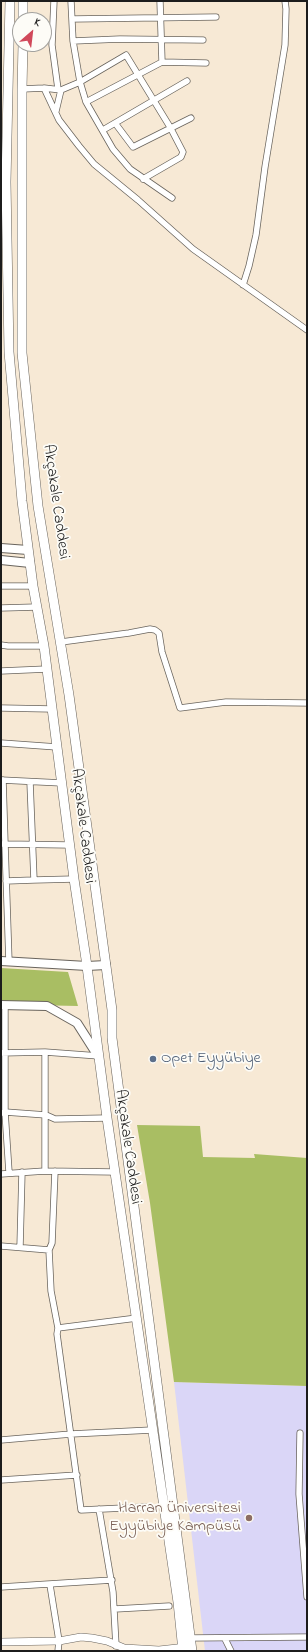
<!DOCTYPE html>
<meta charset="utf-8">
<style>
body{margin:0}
#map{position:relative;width:308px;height:1652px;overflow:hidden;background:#f7e9d5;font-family:"Indie Flower",sans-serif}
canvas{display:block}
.frame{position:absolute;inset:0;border:2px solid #1c1c1c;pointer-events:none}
.north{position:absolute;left:12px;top:12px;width:40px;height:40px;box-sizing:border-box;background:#fdfcf7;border:1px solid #a3a29f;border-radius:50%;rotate:28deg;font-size:11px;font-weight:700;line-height:16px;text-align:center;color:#1c1c1c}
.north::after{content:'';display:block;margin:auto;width:14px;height:18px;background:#d1495b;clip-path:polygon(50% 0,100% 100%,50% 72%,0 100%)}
</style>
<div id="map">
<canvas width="308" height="1652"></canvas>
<div class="frame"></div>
<div class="north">K</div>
</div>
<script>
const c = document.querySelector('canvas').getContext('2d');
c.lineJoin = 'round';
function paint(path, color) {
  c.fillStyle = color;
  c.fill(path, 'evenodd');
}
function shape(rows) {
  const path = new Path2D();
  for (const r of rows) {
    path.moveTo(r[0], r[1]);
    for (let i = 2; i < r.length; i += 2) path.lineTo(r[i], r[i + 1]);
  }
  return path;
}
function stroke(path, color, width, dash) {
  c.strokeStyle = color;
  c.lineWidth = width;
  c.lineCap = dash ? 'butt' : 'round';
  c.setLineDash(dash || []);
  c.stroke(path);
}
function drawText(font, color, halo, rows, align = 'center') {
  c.font = font + ' "Indie Flower",sans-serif';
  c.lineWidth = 3.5;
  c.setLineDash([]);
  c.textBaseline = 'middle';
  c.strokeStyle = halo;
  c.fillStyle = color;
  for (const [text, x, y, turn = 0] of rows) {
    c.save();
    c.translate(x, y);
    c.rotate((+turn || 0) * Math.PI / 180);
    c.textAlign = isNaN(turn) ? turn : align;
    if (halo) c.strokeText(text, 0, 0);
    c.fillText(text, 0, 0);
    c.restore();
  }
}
paint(shape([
 [174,1382,307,1386,307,1651,205,1651]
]), '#dad6f7');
paint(shape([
 [1,968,68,972,78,1006,31,1005,1,1002],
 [137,1125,200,1126,203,1157,255,1158,254,1154,307,1158,307,1386,174,1382,150,1203]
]), '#a9be63');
const minor = shape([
 [54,1,52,45,58,89],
 [71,1,73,41,80,82,86,102,113,149,130,169,172,198],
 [72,19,216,17],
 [44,34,52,34],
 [73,41,120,39,203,40],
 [162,62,206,63],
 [44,88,61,90,80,82,126,55,170,127,183,152,181,157,143,179],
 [22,89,44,88,59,120,79,146,94,164,138,200,193,249,307,330],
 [86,102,162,62,160,1],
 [56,111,61,90],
 [115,123,133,147,191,118],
 [103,130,187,81],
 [243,285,249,266,256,235,265,167,285,45,286,9,285,1],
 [1,586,33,586],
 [1,608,37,607],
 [61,642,129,633,150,629,155,630,159,633,162,652,180,708,226,702,307,703],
 [1,645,8,646,44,646],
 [1,671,47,669],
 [1,708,52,709],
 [1,743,57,747],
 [1,780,62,783],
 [3,780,5,844,69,845],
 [1,844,5,844,9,962],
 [34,880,74,879],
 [6,881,34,880,30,782],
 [5,1005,5,1112,9,1172],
 [1,1053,45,1052,99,1056],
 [1,1113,5,1112,46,1115,55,1119,107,1118],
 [45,1171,45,1052],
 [1,1174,45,1171,115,1172],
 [1,1246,49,1250,51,1291,58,1328,57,1334,81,1510,145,1507],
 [20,1247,22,1172],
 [49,1250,52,1243,55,1171],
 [58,1328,137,1318],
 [300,1433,299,1494,307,1597],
 [1,1440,71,1434,152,1430],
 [1,1480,77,1475],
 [99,1509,113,1592,116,1646],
 [50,1585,59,1641,58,1651],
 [1,1587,112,1580],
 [115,1609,169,1606],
 [188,1638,307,1637],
 [225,1639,231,1651]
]);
const tertiary = shape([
 [1,1642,59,1641,81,1637,92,1638,107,1641,124,1648,159,1650,186,1647]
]);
const secondary = shape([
 [1,548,28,550],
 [1,560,30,563],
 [1,961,87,966,106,965],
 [1,1005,47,1006,77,1023,98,1056]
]);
const primary = shape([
 [10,1,6,182,9,352,22,501,33,586,44,646,74,879,86,959,107,1118,178,1602,183,1651],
 [23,20,23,1],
 [23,44,22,89,22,353,38,506,69,695,112,1010,112,1038,192,1651]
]);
stroke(minor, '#69645d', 7);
stroke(tertiary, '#69645d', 8);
stroke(secondary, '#69645d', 10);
stroke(primary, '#69645d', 10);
stroke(minor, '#fff', 5.5);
stroke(tertiary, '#fff', 7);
stroke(secondary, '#fff', 8);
stroke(primary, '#fff', 9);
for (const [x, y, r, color] of [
 [153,1059,4,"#5c6f8a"],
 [249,1518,4,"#8d6e63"]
]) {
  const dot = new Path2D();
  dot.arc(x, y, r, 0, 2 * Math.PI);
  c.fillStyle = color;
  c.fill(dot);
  stroke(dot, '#fdfcf7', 1.5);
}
drawText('16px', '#1c1c1c', '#fdfcf7', [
 ["Akçakale Caddesi",55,502,82],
 ["Akçakale Caddesi",82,826,83],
 ["Akçakale Caddesi",127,1147,82]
]);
drawText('16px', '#4e5e75', '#fdfcf7', [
 ["Opet Eyyübiye",161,1059]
], 'left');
drawText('16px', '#785e54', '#fdfcf7', [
 ["Harran Üniversitesi",241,1509],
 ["Eyyübiye Kampüsü",241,1527]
], 'right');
</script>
